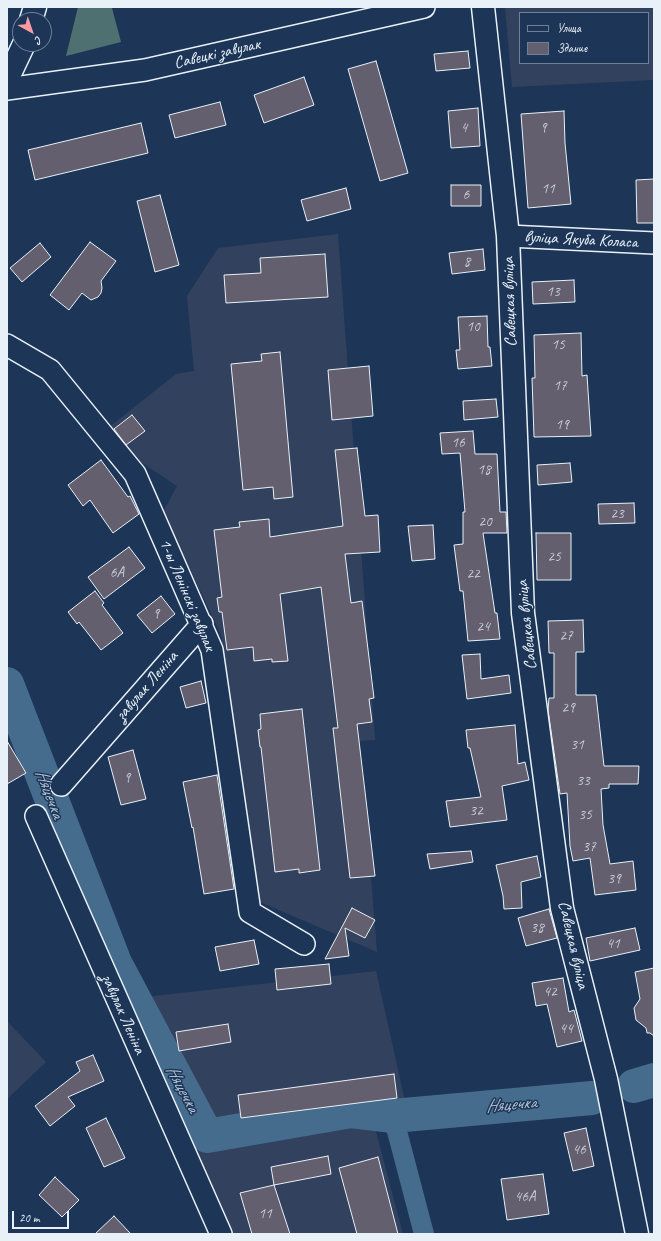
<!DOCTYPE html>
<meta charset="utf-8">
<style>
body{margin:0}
#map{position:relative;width:661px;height:1241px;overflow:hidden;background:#1d3557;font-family:Caveat,sans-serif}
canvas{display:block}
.frame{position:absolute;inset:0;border:8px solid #e8f1f8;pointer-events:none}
.legend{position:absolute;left:519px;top:12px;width:130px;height:52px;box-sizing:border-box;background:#1d3557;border:1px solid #6e8097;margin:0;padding:5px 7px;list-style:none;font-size:12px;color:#e8f1f8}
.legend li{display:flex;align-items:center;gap:8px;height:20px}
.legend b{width:20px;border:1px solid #6e8097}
.north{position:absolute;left:12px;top:12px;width:40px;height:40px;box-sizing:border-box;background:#1d3557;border:1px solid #6e8097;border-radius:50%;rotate:140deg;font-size:11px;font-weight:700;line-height:16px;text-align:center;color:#e8f1f8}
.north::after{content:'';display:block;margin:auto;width:14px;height:18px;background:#ff9aa2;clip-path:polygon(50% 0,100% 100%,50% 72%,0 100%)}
.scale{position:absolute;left:12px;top:1211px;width:57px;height:18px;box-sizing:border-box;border:2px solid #e8f1f8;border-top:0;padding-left:5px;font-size:12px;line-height:14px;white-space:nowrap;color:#e8f1f8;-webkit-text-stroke:3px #1d3557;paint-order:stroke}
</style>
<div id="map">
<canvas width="661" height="1241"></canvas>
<div class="frame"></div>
<ul class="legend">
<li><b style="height:5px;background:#1d3557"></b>Улица</li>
<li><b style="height:11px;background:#635f6e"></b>Здание</li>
</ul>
<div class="north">С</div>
<div class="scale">20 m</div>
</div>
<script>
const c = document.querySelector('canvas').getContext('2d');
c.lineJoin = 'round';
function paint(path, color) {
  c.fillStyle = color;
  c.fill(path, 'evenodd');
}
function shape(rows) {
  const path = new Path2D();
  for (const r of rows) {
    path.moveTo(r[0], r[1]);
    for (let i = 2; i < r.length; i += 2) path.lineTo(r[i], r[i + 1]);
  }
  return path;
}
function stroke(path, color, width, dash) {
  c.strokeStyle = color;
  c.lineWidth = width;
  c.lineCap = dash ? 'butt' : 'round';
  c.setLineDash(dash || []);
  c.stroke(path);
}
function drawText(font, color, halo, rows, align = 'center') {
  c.font = font + ' Caveat,sans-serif';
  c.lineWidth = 3;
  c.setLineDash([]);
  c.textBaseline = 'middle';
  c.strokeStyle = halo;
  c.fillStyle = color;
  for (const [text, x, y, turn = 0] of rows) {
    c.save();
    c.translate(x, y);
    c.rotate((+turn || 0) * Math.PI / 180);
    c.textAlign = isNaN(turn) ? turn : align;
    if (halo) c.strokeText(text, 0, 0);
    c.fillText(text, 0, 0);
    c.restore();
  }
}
paint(shape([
 [505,7,654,7,654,80,512,87],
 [520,13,648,13,648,63,520,63],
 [338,234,375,740,360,741,377,952,260,902,221,635,163,512,177,486,133,457,108,428,176,374,194,371,187,296,218,248],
 [376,971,405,1101,374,1124,403,1234,231,1234,212,1192,136,998],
 [7,1021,46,1062,7,1099]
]), '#32425e');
paint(shape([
 [78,7,115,7,112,8,121,42,66,56]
]), '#4f7070');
stroke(shape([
 [393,1116,424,1234]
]), '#456c8d', 20);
stroke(shape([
 [7,684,115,963,207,1136,351,1111,393,1116,592,1098],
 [634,1086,654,1080]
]), '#456c8d', 34);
const building = shape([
 [468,51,470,68,436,71,434,54,468,51],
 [376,61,408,173,380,181,348,69,376,61],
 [304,77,314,105,264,123,254,95,304,77],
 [220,102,226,125,175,138,169,115,220,102],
 [478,108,480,146,451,148,448,111,478,108],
 [564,111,565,143,571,204,528,208,521,114,564,111],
 [141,123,148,153,35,180,28,150,141,123],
 [654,179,654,223,637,223,636,180,654,179],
 [451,185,481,185,481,206,451,206,451,185],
 [346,188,351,209,307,221,301,200,346,188],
 [160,195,179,265,155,272,137,201,160,195],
 [90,242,116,261,101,281,102,288,101,293,98,297,91,300,82,293,69,310,50,295,90,242],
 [40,243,51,257,22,282,10,268,40,243],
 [483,249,485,270,452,274,449,253,483,249],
 [325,254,328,297,226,303,224,275,261,273,260,258,325,254],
 [574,280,575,302,533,304,532,282,574,280],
 [487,316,488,347,490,347,492,366,458,369,456,350,460,350,458,317,487,316],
 [581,333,582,376,587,375,591,436,534,437,532,378,535,378,534,335,581,333],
 [280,352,293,497,274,499,273,487,243,490,231,364,262,361,261,354,280,352],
 [369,366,373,416,332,420,328,370,369,366],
 [496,399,498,417,464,420,463,401,496,399],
 [132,415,145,431,126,445,114,429,132,415],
 [473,431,475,454,497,454,500,512,506,512,507,533,483,533,495,613,497,613,500,639,468,641,463,591,460,591,454,545,463,544,463,512,465,512,460,453,442,454,440,433,473,431],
 [357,448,365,516,378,515,380,552,345,554,351,603,362,601,374,698,369,699,372,722,357,724,375,876,350,878,333,728,338,728,321,587,280,594,288,661,272,662,272,659,254,661,253,647,227,650,222,612,219,612,217,598,222,597,214,530,240,527,239,522,269,519,270,537,343,526,335,450,357,448],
 [101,460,128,497,130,496,139,514,113,533,90,500,83,506,68,485,101,460],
 [570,463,572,482,538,485,537,465,570,463],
 [634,503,635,523,599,524,598,504,634,503],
 [433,525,435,559,412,561,408,526,433,525],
 [536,533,571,533,571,580,537,580,536,533],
 [129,547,145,568,104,599,88,577,129,547],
 [95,591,104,603,102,605,123,633,101,650,79,622,77,624,68,612,95,591],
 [161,596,175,614,152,633,137,615,161,596],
 [583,620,584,652,576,652,576,695,596,695,604,766,639,766,638,784,609,784,609,788,601,789,603,825,610,864,633,861,636,890,595,895,590,858,573,861,570,846,567,793,560,794,548,710,549,698,554,698,554,653,549,653,548,621,583,620],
 [480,654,481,679,509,675,511,693,467,699,462,655,480,654],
 [201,681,206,703,186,708,180,687,201,681],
 [302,709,320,870,299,873,299,869,275,872,261,747,260,747,258,730,261,729,260,714,302,709],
 [515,725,518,764,525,762,529,780,502,786,507,820,450,827,446,801,481,797,470,748,468,748,466,730,515,725],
 [7,741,26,773,7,784,7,741],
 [133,750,146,799,121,805,108,757,133,750],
 [217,775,234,889,204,894,193,827,192,828,183,782,217,775],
 [471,851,473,862,430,869,427,854,471,851],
 [537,856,541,877,521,882,522,908,504,909,503,896,496,865,537,856],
 [352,908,375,920,365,938,345,928,349,956,325,959,352,908],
 [549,909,557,938,526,946,518,918,549,909],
 [635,928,640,950,590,961,586,938,635,928],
 [254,940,259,964,220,971,215,947,254,940],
 [329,964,331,984,277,990,275,969,329,964],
 [654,968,654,1036,650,1033,647,1033,646,1028,636,1020,634,1008,640,999,635,972,654,968],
 [563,978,569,1012,574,1010,582,1041,557,1047,547,1004,536,1006,532,983,563,978],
 [228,1024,231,1042,179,1051,176,1032,228,1024],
 [93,1055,104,1081,68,1097,75,1106,50,1126,35,1106,80,1071,76,1062,93,1055],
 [394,1074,397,1098,241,1118,238,1095,394,1074],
 [106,1118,125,1158,104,1167,86,1128,106,1118],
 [586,1128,594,1166,573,1171,564,1133,586,1128],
 [328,1156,331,1174,274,1185,271,1167,328,1156],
 [378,1157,398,1234,357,1234,339,1168,378,1157],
 [543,1174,549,1214,507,1220,501,1179,543,1174],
 [55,1177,79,1200,62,1217,39,1195,55,1177],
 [274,1185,290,1234,252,1234,240,1193,274,1185],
 [114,1216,131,1234,95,1234,114,1216]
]);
paint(building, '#635f6e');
stroke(building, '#e8f1f8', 1);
const minor = shape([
 [7,89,145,70,424,7],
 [508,236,654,243],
 [7,345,50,370,135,474,212,650,250,912,304,944],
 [61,785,202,624],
 [36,816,221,1234]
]);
const tertiary = shape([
 [483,7,508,236,523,613,562,908,606,1079,637,1234]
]);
const secondary = shape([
 [31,20,35,7],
 [7,80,24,44]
]);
stroke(minor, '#e8f1f8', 24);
stroke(tertiary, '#e8f1f8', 25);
stroke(secondary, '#e8f1f8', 25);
stroke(minor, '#1d3557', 21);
stroke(tertiary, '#1d3557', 22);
stroke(secondary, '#1d3557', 22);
drawText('15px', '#c7ccd6', null, [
 ["4",464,128],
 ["9",543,128],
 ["11",548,189],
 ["6",466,195],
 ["8",467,262],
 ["13",553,292],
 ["10",473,327],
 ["15",558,345],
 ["17",560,386],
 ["19",562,425],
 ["16",458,443],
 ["18",484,470],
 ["23",617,514],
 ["20",485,522],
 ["25",554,557],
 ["6А",117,573],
 ["22",473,574],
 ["9",156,614],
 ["24",483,627],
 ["27",566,636],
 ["29",568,708],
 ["31",577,745],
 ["9",127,778],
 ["33",583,781],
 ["32",476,811],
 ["35",585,815],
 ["37",589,847],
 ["39",614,879],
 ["38",537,928],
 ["41",613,944],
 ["42",550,992],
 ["44",566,1029],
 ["46",579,1150],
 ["46А",525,1197],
 ["11",265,1214]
]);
drawText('17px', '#e8f1f8', '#1d3557', [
 ["Савецкі завулак",217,54,-13],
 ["вуліца Якуба Коласа",581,240,3],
 ["Савецкая вуліца",510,302,-92],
 ["1-ы Ленінскі завулак",187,595,67],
 ["Савецкая вуліца",527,625,-96],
 ["завулак Леніна",147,686,-49],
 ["Савецкая вуліца",573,945,77],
 ["завулак Леніна",123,1014,66]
]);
drawText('italic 18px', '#afc2d3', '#1d3557', [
 ["Няцечка",49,794,69],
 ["Няцечка",182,1089,62],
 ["Няцечка",511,1105,-5]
]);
</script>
